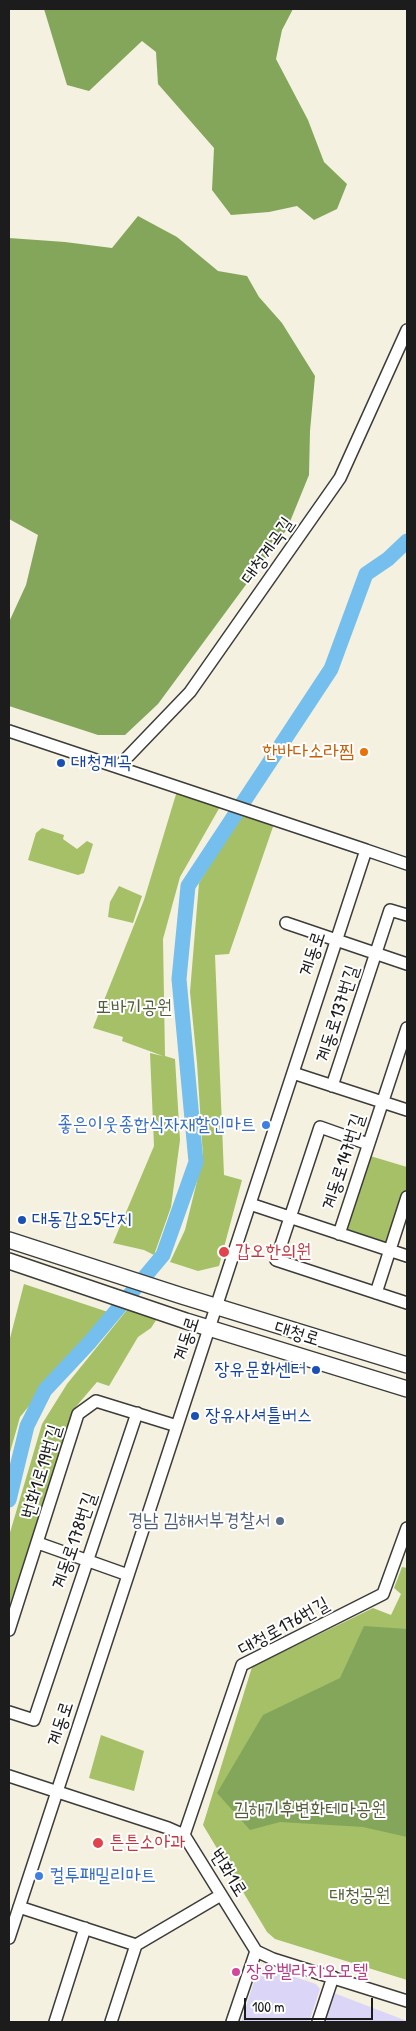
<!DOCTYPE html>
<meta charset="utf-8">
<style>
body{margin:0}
#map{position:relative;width:416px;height:2031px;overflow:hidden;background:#f5f1e0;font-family:"Patrick Hand",sans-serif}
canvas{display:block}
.frame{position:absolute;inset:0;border:10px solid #1c1c1c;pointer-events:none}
.scale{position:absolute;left:244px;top:1998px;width:129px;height:22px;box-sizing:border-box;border:2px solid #1c1c1c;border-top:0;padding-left:6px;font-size:15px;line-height:18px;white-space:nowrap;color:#1c1c1c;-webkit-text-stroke:4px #fff;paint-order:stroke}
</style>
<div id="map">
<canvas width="416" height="2031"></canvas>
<div class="frame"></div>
<div class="scale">100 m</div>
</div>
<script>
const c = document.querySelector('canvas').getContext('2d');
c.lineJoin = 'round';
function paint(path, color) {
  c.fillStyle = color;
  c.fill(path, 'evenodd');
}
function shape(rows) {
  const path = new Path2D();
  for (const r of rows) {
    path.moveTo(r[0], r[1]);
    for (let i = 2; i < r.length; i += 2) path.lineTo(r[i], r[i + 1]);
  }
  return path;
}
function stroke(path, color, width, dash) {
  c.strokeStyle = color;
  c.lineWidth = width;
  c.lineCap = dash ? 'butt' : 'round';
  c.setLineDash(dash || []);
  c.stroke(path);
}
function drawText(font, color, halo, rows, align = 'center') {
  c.font = font + ' "Patrick Hand","Poor Story",sans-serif';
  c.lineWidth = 4;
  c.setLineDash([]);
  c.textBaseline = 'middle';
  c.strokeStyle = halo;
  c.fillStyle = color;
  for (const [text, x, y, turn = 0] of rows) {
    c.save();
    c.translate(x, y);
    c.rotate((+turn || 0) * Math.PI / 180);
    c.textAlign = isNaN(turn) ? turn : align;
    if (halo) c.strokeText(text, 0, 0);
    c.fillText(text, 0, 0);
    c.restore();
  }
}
paint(shape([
 [264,1969,273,1970,316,1984,320,1989,309,2022,241,2022,255,1979,258,1972],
 [334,1993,407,2021,407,2022,320,2022,328,1999]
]), '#dbd6f7');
paint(shape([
 [177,791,221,805,180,877,163,939,165,1056,175,1059,180,1140,171,1207,154,1255,144,1250,113,1243,154,1146,150,1053,163,1056,122,1041,123,1037,93,1028,144,900],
 [242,814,275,821,229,954,215,955,224,1175,242,1180,219,1266,198,1271,170,1262,185,1230,203,1157,197,1063,190,992,199,883],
 [42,828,64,835,63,839,77,849,87,841,93,844,84,873,78,875,28,860,36,833],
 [119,886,142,896,133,923,108,917,110,902],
 [367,1155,407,1167,407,1188,388,1248,341,1233],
 [24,1284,111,1313,73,1352,20,1417,9,1456,9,1342],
 [131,1305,160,1314,151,1328,138,1337,109,1386,97,1382,74,1409,9,1607,9,1536,42,1424,67,1384],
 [402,1567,407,1568,407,1980,275,1939,267,1932,203,1825,252,1667,373,1608,391,1615,401,1594,394,1588],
 [101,1735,144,1751,134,1791,89,1778]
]), '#a5c066');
paint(shape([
 [44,9,293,9,282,30,276,59,308,120,324,162,347,184,337,209,314,220,297,206,269,212,231,215,212,190,214,148,158,84,156,52,142,41,89,91,67,85],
 [138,216,177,237,218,271,247,276,259,297,282,323,315,376,310,431,309,475,287,529,158,704,125,735,98,735,9,706,9,622,26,585,38,535,9,519,9,238,65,242,112,248],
 [364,1626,407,1629,407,1837,363,1827,280,1822,250,1830,217,1793,263,1715,340,1678]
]), '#84a65b');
stroke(shape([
 [9,1500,27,1426,45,1390,90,1342,163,1255,196,1162,179,979,188,886,331,669,366,574,388,559,407,541]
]), '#74bfed', 15);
const minor = shape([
 [9,731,366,850,9,1938],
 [118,767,190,692,340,478,407,330],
 [366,850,407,864],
 [286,923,407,964],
 [293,1073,407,1110],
 [332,1086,390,910,407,915],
 [368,1144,320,1127,276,1260,407,1303],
 [250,1204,407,1256],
 [339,1234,407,1028],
 [376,1293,407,1197],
 [38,1543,128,1575],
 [9,1630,78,1414,96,1401,177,1426],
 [9,1712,34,1720,137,1413],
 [9,1776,168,1828,184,1835,256,1951,273,1959,407,2001],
 [184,1835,242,1665,383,1594,407,1528],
 [19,1907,136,1945],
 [55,2022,85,1928],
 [111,2022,136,1945,221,1895],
 [232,2022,256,1951],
 [318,2022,333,1977]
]);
const major = shape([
 [9,1240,182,1296,407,1365],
 [9,1261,186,1321,407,1389]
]);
stroke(minor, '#3d3c39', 14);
stroke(major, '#3d3c39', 18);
stroke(minor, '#fff', 11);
stroke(major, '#fff', 15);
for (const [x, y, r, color] of [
 [364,752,5,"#e8710a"],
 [61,763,5,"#1a4fb4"],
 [266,1125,5,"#3f7fe0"],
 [22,1220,5,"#1a4fb4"],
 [224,1252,6,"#e0444e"],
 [316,1370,5,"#1a4fb4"],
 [195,1416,5,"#1a4fb4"],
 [280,1521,5,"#5c6f8a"],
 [98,1843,6,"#e0444e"],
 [39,1876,5,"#3f7fe0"],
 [236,1972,5,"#d1479c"]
]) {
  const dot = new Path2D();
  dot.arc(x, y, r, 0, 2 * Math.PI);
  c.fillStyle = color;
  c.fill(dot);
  stroke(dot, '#fff', 2);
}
drawText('19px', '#1c1c1c', '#fff', [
 ["대청계곡길",268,551,-55],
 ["계동로",313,954,-72],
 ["계동로137번길",338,1014,-72],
 ["계동로147번길",344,1162,-72],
 ["대청로",297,1334,17],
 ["계동로",187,1339,-72],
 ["번화1로19번길",42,1472,-73],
 ["계동로178번길",75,1541,-71],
 ["대청로176번길",284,1627,-29],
 ["계동로",61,1724,-72],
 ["번화1로",228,1873,58]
]);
drawText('19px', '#c56008', '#fff', [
 ["한바다소라찜",354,752]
], 'right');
drawText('19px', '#164399', '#fff', [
 ["대청계곡",71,763],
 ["대동갑오5단지",32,1220],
 ["장유문화센터",306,1370,"right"],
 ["장유사셔틀버스",205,1416]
], 'left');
drawText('19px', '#535e3a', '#fff', [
 ["또바기공원",134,1008],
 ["김해기후변화테마공원",310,1810],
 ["대청공원",360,1896]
]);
drawText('19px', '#366cbe', '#fff', [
 ["좋은이웃종합식자재할인마트",256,1125],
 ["컬투패밀리마트",49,1876,"left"]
], 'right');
drawText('19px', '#be3a42', '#fff', [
 ["갑오한의원",235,1252],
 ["튼튼소아과",109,1843]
], 'left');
drawText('19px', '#4e5e75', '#fff', [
 ["경남 김해서부경찰서",270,1521]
], 'right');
drawText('19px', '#b23c85', '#fff', [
 ["장유벨라지오모텔",246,1972]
], 'left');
</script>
